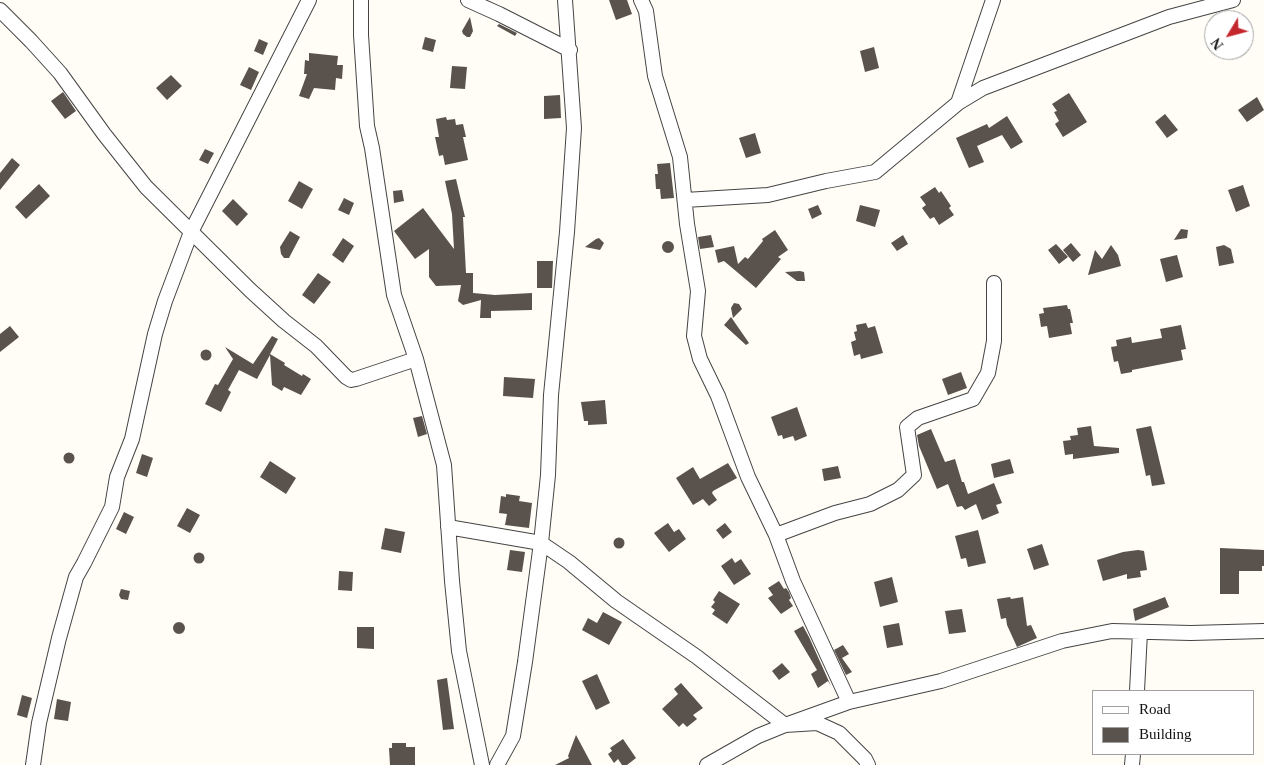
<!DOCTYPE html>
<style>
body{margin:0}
#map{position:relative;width:1264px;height:765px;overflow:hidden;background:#fffdf5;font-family:"Times New Roman",serif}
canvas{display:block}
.legend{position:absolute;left:1092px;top:690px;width:162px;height:65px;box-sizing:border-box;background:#fff;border:1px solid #a0a0a0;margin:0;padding:6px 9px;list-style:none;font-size:15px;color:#111}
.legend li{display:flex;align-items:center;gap:10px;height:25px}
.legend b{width:25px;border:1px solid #a0a0a0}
.north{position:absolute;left:1204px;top:10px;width:50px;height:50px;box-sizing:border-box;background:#fff;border:1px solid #a0a0a0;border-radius:50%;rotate:233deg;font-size:14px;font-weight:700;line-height:20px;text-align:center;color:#111}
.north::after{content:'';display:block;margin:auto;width:18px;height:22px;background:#c4262e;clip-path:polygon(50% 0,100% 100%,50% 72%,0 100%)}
</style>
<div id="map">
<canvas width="1264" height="765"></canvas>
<ul class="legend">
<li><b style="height:6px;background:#fff"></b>Road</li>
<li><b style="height:14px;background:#5a524d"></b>Building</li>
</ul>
<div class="north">N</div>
</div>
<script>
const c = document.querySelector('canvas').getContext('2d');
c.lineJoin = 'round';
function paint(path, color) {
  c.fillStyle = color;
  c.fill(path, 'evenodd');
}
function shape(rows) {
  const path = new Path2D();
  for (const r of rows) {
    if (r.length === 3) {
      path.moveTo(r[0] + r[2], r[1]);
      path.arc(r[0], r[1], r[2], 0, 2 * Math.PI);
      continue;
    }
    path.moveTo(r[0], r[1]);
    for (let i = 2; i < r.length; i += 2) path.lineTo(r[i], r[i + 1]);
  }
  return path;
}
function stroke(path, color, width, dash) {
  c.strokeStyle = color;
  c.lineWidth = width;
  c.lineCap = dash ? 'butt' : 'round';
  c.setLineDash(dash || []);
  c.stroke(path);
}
paint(shape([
 [609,0,627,0,632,14,616,20],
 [470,17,473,31,470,37,467,37,463,34,462,31],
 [499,24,517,33,515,36,497,26],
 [425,37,436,40,433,52,422,49],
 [259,39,268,43,263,55,254,51],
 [874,47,879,68,865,72,860,51],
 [309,53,338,56,337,65,343,65,342,79,336,78,335,90,314,88,309,99,299,96,307,74,304,74,305,60,309,61],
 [452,66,467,67,465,89,450,88],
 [249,67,259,72,251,90,240,85],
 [171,75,182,86,167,100,156,88],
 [63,92,76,111,65,119,51,101],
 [1069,93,1087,122,1063,137,1055,124,1059,121,1054,112,1057,111,1052,104],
 [560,95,561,118,544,119,544,96],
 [1257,97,1264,110,1247,122,1238,110],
 [1165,114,1178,130,1167,138,1155,122],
 [1007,116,1023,142,1011,149,1002,135,977,146,984,162,969,168,956,138,987,124,989,128],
 [446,117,447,120,455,119,456,125,463,124,466,137,463,137,468,160,445,165,443,155,439,156,435,137,439,137,436,119],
 [755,133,761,153,746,158,739,138],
 [205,149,214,153,208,164,199,160],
 [12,158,20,165,0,190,0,173],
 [670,163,674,198,661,199,660,189,656,189,655,174,658,174,657,164],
 [456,179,465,217,463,217,466,273,473,273,473,293,495,295,532,293,532,310,491,311,491,318,480,318,481,300,463,305,458,301,461,285,436,286,429,277,429,249,415,259,394,231,423,208,454,249,452,214,445,181],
 [299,181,313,189,302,209,288,201],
 [39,184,50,196,26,219,15,207],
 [1243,185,1250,206,1236,212,1228,190],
 [935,187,939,193,941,191,951,206,949,208,954,215,939,225,934,217,930,219,922,208,926,205,920,197],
 [402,190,404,201,394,203,393,191],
 [344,198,354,203,349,215,338,210],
 [233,199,248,214,237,226,222,211],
 [818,205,822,214,812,219,808,209],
 [860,205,880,210,875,227,856,221],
 [1181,229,1188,230,1187,238,1174,240],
 [775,230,788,250,778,257,781,259,756,288,724,261,718,263,715,250,734,246,738,264,745,257,748,259,763,241,762,239],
 [290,231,300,237,290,256,289,258,284,258,281,254,280,247],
 [711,235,714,247,700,249,698,237],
 [903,235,908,244,897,251,891,243],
 [343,238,354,246,343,263,332,255],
 [599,238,604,243,600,250,585,247,596,239],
 [668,247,6],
 [1071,243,1081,255,1073,262,1063,250],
 [1056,244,1068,257,1059,264,1048,250],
 [1111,245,1118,255,1121,266,1088,275,1095,250,1102,259],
 [1224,245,1231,249,1234,263,1219,266,1216,247],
 [1177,255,1183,277,1166,282,1160,259],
 [537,261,553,261,552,288,537,288],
 [800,271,804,272,805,281,797,281,785,272],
 [318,273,331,282,314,304,302,295],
 [734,303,739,304,742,309,733,318,731,308],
 [1067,305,1068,309,1070,309,1073,323,1070,323,1072,334,1049,338,1047,326,1041,327,1039,314,1044,313,1043,308],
 [731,317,749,343,746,345,724,325],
 [866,323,868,328,875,326,883,353,861,359,860,354,854,356,851,342,856,340,854,332,857,331,856,325],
 [1181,325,1186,349,1181,350,1183,360,1132,370,1132,372,1121,374,1118,361,1114,362,1111,347,1117,346,1116,340,1131,337,1132,343,1162,338,1160,329],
 [10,326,19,337,0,352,0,334],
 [272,336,278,339,270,354,285,363,284,365,302,376,303,374,311,379,301,395,284,387,282,391,272,385,270,355,257,379,239,370,228,390,231,392,221,412,205,404,215,384,218,385,233,359,225,347,253,364],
 [206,355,5.5],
 [961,372,967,388,948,395,942,379],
 [504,377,535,379,533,398,503,396],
 [605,400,607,424,588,425,588,421,584,421,581,402],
 [797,407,807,436,795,441,793,436,783,439,782,435,778,436,771,417],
 [422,416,427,434,418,437,413,418],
 [1091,426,1094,446,1119,448,1119,453,1073,459,1073,454,1065,455,1063,441,1071,440,1070,436,1078,435,1077,428],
 [1151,426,1165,484,1152,486,1150,475,1146,476,1136,429],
 [931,429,945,462,955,459,962,482,964,482,968,494,994,483,1002,503,996,505,999,513,982,520,976,504,965,510,962,506,957,507,948,484,937,489,919,446,917,435],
 [69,458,5.5],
 [142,454,153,458,147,477,136,473],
 [1010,459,1014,473,994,478,991,464],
 [270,461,296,478,286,494,260,477],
 [728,463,737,478,713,491,712,493,717,500,709,506,703,499,693,505,676,478,693,467,700,479],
 [838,466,841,478,824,481,822,469],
 [506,494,520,496,519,501,532,503,529,528,505,525,507,514,499,513,501,496,506,497],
 [187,508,200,515,190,533,177,526],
 [124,512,134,517,126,534,116,529],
 [668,523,674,532,679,529,686,539,669,552,654,533],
 [725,523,732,532,723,539,716,530],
 [385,528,405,532,401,553,381,549],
 [978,530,986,563,968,567,966,558,961,559,955,536],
 [619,543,5.5],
 [1042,544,1049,565,1034,570,1027,549],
 [1220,548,1264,550,1264,566,1262,566,1262,571,1239,571,1239,594,1220,594],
 [510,550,525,552,522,572,507,570],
 [1138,550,1144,551,1147,570,1140,571,1141,577,1127,579,1127,574,1103,581,1097,560,1123,552],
 [199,558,5.5],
 [732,558,735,563,741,559,751,574,734,585,721,566],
 [339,571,353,572,352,591,338,590],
 [892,577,898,602,880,607,874,582],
 [779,581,784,589,786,588,789,592,791,598,789,600,793,606,781,614,768,598,773,595,768,588],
 [121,589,130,591,128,600,121,599,119,595],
 [719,591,740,604,727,624,712,614,715,610,711,607,715,602,713,600],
 [1010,597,1011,599,1023,597,1027,626,1031,625,1037,638,1017,647,1007,625,1006,618,1001,619,997,599],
 [1165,597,1169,607,1135,621,1133,609],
 [962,609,966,632,949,634,945,611],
 [603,612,622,622,609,645,582,630,588,618,597,623],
 [179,628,6],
 [899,623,903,645,887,648,883,626],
 [803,626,809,637,831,686,828,681,818,688,811,674,817,670,794,631],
 [357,627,374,627,374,649,357,648],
 [843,645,849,654,842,658,852,672,846,675,834,650],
 [782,663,790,672,779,680,772,671],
 [597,674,610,703,596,710,582,681],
 [447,678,454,729,443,730,437,680],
 [681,683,703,708,693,715,697,719,687,727,683,723,679,727,662,709,678,694,674,689],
 [22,695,32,698,27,718,17,715],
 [57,699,71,702,68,721,54,719],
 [576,735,592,765,555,765,569,758,568,756],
 [623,739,636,758,627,765,622,765,618,759,614,763,608,754,612,751,610,748],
 [392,743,406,743,406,747,415,747,415,765,390,765,389,748,392,748]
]), '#5a524d');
const minor = shape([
 [361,0,361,35,367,126,372,148,394,295,416,359,444,465,452,581,459,651,482,765],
 [468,0,499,14,570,50],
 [641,0,646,11,655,76,680,157,687,224,698,291,694,336,700,359,718,396,748,477,776,535,793,581,849,702],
 [0,10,31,41,60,73,104,134,146,187,250,290,284,321,316,346,346,377,351,380,356,379,416,359],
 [958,103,993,0],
 [685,200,768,195,826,181,875,172,958,103,983,88,1169,17,1233,0],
 [448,527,541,543,569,562,616,601,697,657,785,725,817,723,839,733,865,759,868,765],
 [776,535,835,513,870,504,898,490,914,475,907,427,918,418,973,399,988,373,994,341,994,283],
 [1137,691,1140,632],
 [33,765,39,723,59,638,76,577,84,563,112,507,117,477,132,439,155,334,165,301,191,232,309,0],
 [497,765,513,736,525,662,541,543,548,475,551,395,567,232,574,128,565,0],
 [707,765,758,736,785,725,849,702,941,681,1062,641,1112,631,1191,633,1264,631],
 [1132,765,1133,754]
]);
stroke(minor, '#444', 16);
stroke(minor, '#fff', 14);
</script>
